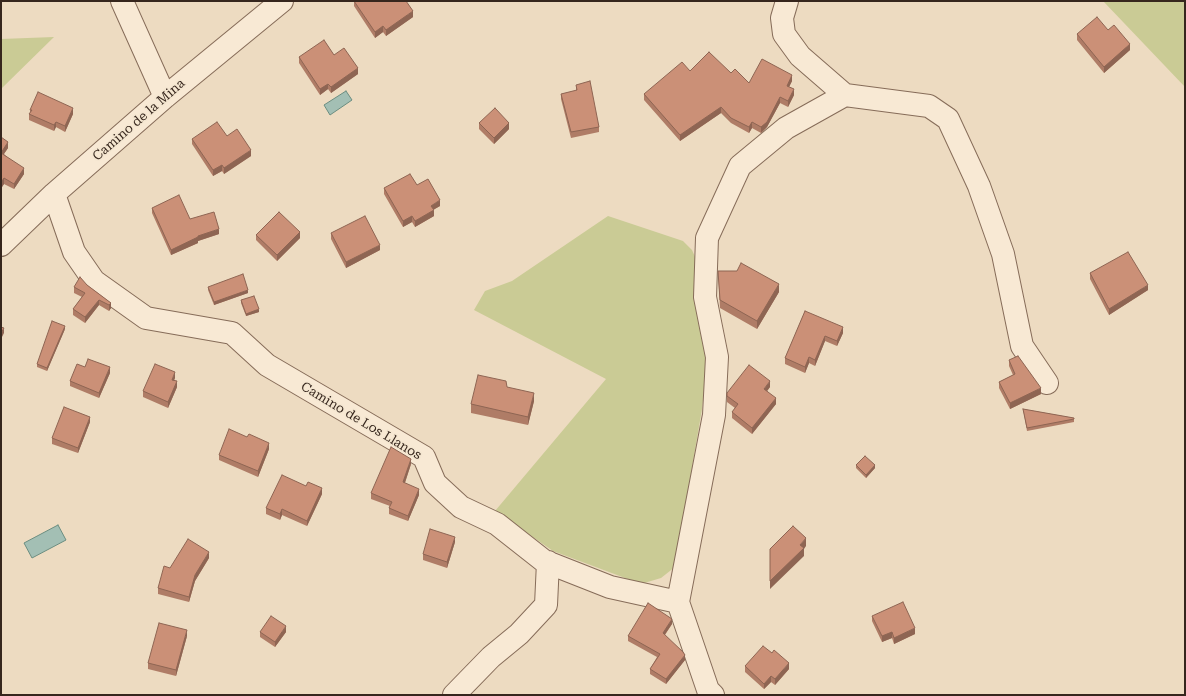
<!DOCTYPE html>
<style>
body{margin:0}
#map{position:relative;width:1186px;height:696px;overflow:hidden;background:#eddbc1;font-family:"Roboto Serif",serif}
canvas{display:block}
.frame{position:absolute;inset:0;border:2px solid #36261d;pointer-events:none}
</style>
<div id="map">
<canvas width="1186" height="696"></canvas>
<div class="frame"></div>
</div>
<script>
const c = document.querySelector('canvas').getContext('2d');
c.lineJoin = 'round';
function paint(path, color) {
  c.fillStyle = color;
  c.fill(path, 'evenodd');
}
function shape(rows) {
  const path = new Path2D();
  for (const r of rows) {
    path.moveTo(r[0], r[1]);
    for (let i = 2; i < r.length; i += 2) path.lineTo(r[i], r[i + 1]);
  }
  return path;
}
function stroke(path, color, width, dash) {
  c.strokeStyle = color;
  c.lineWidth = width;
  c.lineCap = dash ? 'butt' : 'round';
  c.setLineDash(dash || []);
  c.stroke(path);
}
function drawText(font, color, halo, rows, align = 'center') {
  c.font = font + ' "Roboto Serif",serif';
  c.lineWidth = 3;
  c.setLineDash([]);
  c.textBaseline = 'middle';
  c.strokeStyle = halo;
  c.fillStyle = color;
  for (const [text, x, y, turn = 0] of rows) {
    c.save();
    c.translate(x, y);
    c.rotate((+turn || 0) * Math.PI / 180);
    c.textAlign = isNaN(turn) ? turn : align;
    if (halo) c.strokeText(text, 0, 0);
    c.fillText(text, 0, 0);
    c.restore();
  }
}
paint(shape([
 [1103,1,1185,1,1185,87,1124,23],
 [54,37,1,89,1,39],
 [608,216,683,241,692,250,696,259,707,365,702,409,675,567,661,578,641,584,553,551,495,511,606,379,474,310,485,291,512,281]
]), '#cacb95');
const water = shape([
 [346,91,352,100,330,115,324,105,346,91],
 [58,525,66,540,32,558,24,543,58,525]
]);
paint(water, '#a3bfb4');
stroke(water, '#6b8d80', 1);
const minor = shape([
 [122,1,165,97],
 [787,1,782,18,784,34,800,56,845,95],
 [54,194,74,252,94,281,146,318,232,333,267,365,424,457,435,483,461,507,497,524,544,561,610,587,678,602,708,690,713,695],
 [1,245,54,194,165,97,282,1],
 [678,602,714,415,717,357,705,297,707,238,740,166,786,128,845,95,929,106,948,119,979,186,1003,254,1022,346,1047,383],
 [454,695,491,657,519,634,546,605,548,562]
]);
stroke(minor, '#866c59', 24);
stroke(minor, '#f8e9d4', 22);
paint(shape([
 [354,1,413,17,386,36,383,32,375,38,354,6],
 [1108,30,1130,50,1104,73,1077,40,1077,34],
 [334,55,358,74,331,93,328,89,320,95,299,63,299,57],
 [690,71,749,83,792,81,789,87,794,95,788,107,780,103,767,127,761,133,752,128,749,133,731,123,721,113,680,141,644,100,644,94],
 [576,85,599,127,599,132,571,138,561,99,561,94,576,91],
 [30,110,73,114,65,132,56,127,54,131,29,120,29,114,30,113],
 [479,123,509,129,494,144,479,129],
 [227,136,251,156,224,174,222,171,213,176,192,144,192,139],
 [1,137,8,148,4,154,24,174,14,189,4,184,2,187,1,186],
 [384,188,440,206,433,210,434,216,415,227,412,222,403,227,384,194],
 [152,208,190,219,219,234,198,241,198,243,171,255,152,213],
 [331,233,380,250,346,268,331,239],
 [256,235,300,238,277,261,256,240],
 [718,271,737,271,779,292,757,329,720,308],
 [1090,273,1148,290,1109,315,1090,279],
 [87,285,111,303,111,308,109,311,99,305,85,323,73,315,73,309,82,297,74,293,74,287],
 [208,287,248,293,214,305,208,290],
 [241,300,259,312,246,316,241,303],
 [805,311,843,333,837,346,825,341,815,366,809,363,805,373,785,364,785,358],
 [65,329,47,371,37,367,37,364],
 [1009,360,1041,394,1010,409,999,388,999,382,1013,375,1009,366],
 [110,373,99,398,70,386,70,381],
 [175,378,174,380,177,387,168,408,143,397,143,391],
 [507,387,534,401,528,425,471,413,471,404],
 [770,387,767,391,776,404,752,434,732,418,732,412,735,408,727,402,727,396],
 [1023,409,1074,418,1074,422,1027,431],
 [90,422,78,453,52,444,52,438],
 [269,449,258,477,219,460,219,455],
 [411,464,405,483,419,495,408,521,389,514,389,508,390,506,371,499,371,493],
 [856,465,875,468,866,478,856,468],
 [306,486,322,494,307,526,282,515,280,520,266,514,266,508],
 [455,542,447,568,423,560,423,554],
 [209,558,195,581,189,602,158,594,158,588,170,568],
 [872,616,915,634,894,644,892,638,882,642,872,621],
 [672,624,665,635,685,660,666,684,650,674,650,669,657,657,628,641,628,636],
 [260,632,286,632,275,647,260,637],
 [187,636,176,676,148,669,148,663],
 [745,666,789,669,775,685,771,682,764,689,745,672]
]), '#af7c66');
paint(shape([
 [413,11,413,17,386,36,386,30],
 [383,26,383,32,375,38,375,32],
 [1130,44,1130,50,1104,73,1104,67],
 [358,68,358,74,331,93,331,87],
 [792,75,792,81,787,91,787,86],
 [328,84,328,89,320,95,320,89],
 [794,89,794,95,788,107,788,101],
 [780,97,780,103,767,127,761,133,761,127],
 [721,107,721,113,680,141,680,135],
 [73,108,73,114,65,132,65,126],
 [56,122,56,127,54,131,54,125],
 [752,122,752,128,749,133,749,127],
 [509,123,509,129,494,144,494,138],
 [8,142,8,148,1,158,1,153],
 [251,150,251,156,224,174,224,168],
 [222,165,222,171,213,176,213,170],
 [24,168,24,174,14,189,14,184],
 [4,178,4,184,2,187,2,181],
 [440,200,440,206,431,211,431,206],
 [434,210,434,216,415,227,415,221],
 [412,216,412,222,403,227,403,221],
 [219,229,219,234,198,241,198,243,171,255,171,250,198,236],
 [300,232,300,238,277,261,277,255],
 [380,245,380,250,346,268,346,262],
 [779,284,779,292,757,329,757,321],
 [1148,285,1148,290,1109,315,1109,309],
 [248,290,248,293,214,305,214,302],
 [99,300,99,305,85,323,85,317],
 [111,303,111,308,109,311,109,305],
 [259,309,259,312,246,316,246,314],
 [65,326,65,329,47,371,47,368],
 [843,327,843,333,837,346,837,341],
 [4,328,4,333,1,339,1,333],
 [825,336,825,341,815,366,815,360],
 [809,357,809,363,805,373,805,367],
 [110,367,110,373,99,398,99,393],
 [175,372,175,378,172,385,172,380],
 [177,381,177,387,168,408,168,402],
 [770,381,770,387,764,395,764,389],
 [1041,388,1041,394,1010,409,1010,403],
 [534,393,534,401,528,425,528,417],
 [776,398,776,404,752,434,752,428],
 [90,417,90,422,78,453,78,448],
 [269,443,269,449,258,477,258,471],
 [411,459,411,464,403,488,403,482],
 [875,465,875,468,866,478,866,475],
 [322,488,322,494,307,526,307,521],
 [419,489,419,495,408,521,408,516],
 [282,509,282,515,280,520,280,514],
 [455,537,455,542,447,568,447,562],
 [806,538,806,546,804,549,804,556,770,589,770,581],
 [209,552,209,558,195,581,189,602,189,597,195,575],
 [672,619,672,624,663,637,663,633],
 [286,626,286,632,275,647,275,642],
 [915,628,915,634,894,644,894,638],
 [187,630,187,636,176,676,176,670],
 [892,632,892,638,882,642,882,636],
 [685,655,685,660,666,684,666,679],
 [789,663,789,669,775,685,775,679],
 [771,676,771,682,764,689,764,684]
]), '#8e6553');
const building = shape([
 [354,1,406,1,413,11,386,30,383,26,375,32,354,1],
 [1097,17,1108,30,1114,25,1130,44,1104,67,1077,34,1097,17],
 [324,40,334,55,344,48,358,68,331,87,328,84,320,89,299,57,324,40],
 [709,52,731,73,735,69,749,83,762,59,792,75,787,86,794,89,788,101,780,97,767,122,761,127,752,122,749,127,731,118,721,107,680,135,644,94,682,62,690,71,709,52],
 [590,81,599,127,571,132,561,94,577,90,576,85,590,81],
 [38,92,73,108,65,126,56,122,54,125,29,114,32,110,30,110,38,92],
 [495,108,509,123,494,138,479,123,495,108],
 [217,122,227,136,237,129,251,150,224,168,222,165,213,170,192,139,217,122],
 [1,137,8,142,1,153,24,168,14,184,4,178,2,181,1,180,1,137],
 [410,174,417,185,428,179,440,200,431,206,434,210,415,221,412,216,403,221,384,188,410,174],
 [179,195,190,219,214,212,219,229,198,236,198,237,171,250,152,208,179,195],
 [279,212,300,232,277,255,256,235,279,212],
 [365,216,380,245,346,262,331,233,365,216],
 [1128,252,1148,285,1109,309,1090,273,1128,252],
 [741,263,779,284,757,321,720,300,718,271,737,271,741,263],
 [243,274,248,290,214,302,208,287,243,274],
 [80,277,87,285,111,303,109,305,99,300,85,317,73,309,85,293,74,287,80,277],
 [254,296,259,309,246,314,241,300,254,296],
 [805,311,843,327,837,341,825,336,815,360,809,357,805,367,785,358,805,311],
 [52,321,65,326,47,368,37,364,52,321],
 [1,327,4,328,1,333,1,327],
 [1018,356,1041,388,1010,403,999,382,1015,374,1009,360,1018,356],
 [88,359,110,367,99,393,70,381,77,364,85,367,88,359],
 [155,364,175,372,172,380,177,381,168,402,143,391,155,364],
 [749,365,770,381,764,389,776,398,752,428,732,412,738,404,727,396,727,393,749,365],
 [478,375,506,381,507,387,534,393,528,417,471,404,478,375],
 [64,407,90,417,78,448,52,438,64,407],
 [1023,409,1074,418,1074,419,1027,428,1023,409],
 [229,429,247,437,249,434,269,443,258,471,219,455,229,429],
 [391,447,411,459,403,482,419,489,408,516,389,508,392,502,371,493,391,447],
 [865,456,875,465,866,475,856,465,865,456],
 [282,475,306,486,308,482,322,488,307,521,282,509,280,514,266,508,282,475],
 [793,526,806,538,800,545,804,548,770,581,770,549,793,526],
 [430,529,455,537,447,562,423,554,430,529],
 [188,539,209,552,195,575,189,597,158,588,164,566,170,568,188,539],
 [903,602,915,628,894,638,892,632,882,636,872,616,903,602],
 [648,603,672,619,663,633,683,652,685,655,666,679,650,669,660,654,628,636,648,603],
 [271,616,286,626,275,642,260,632,271,616],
 [159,623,187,630,176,670,148,663,159,623],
 [763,646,772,653,774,650,789,663,775,679,771,676,764,684,745,666,763,646]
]);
paint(building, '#cb9077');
stroke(building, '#8e6553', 1);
drawText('13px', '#36261d', '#f4e6d0', [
 ["Camino de la Mina",139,120,-41],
 ["Camino de Los Llanos",361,421,31]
]);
</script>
